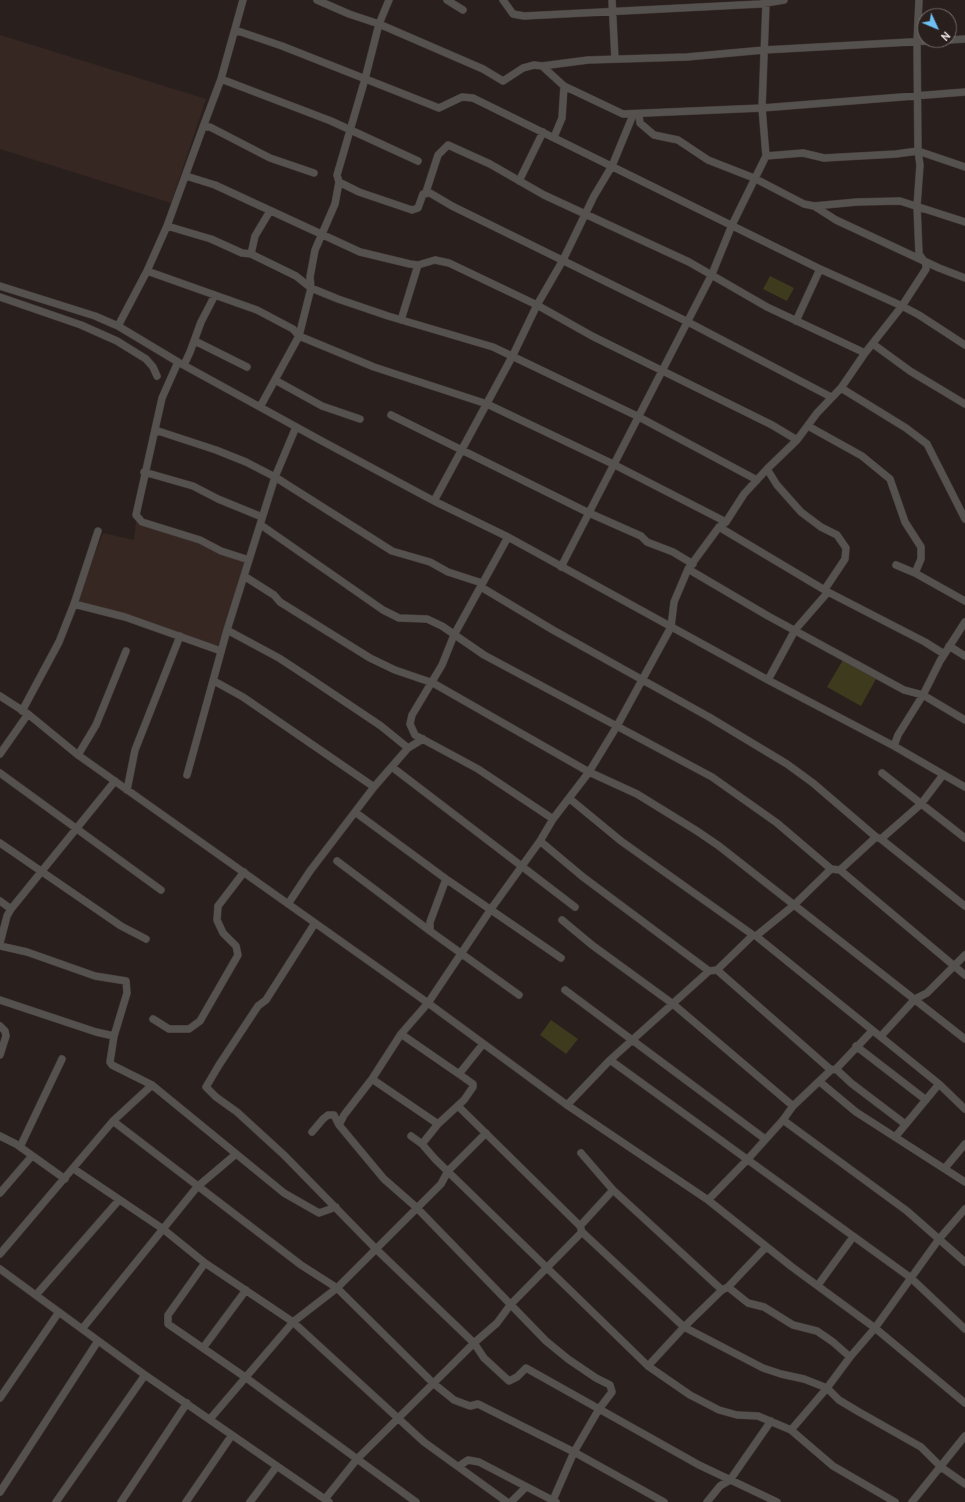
<!DOCTYPE html>
<style>
body{margin:0}
#map{position:relative;width:965px;height:1502px;overflow:hidden;background:#29201d;font-family:Overpass,sans-serif}
canvas{display:block}
.north{position:absolute;left:917px;top:8px;width:40px;height:40px;box-sizing:border-box;background:#29201d;border:1px solid #756d6a;border-radius:50%;rotate:134deg;font-size:11px;font-weight:700;line-height:16px;text-align:center;color:#e7e0de}
.north::after{content:'';display:block;margin:auto;width:14px;height:18px;background:#6dc2f3;clip-path:polygon(50% 0,100% 100%,50% 72%,0 100%)}
</style>
<div id="map">
<canvas width="965" height="1502"></canvas>
<div class="north">N</div>
</div>
<script>
const c = document.querySelector('canvas').getContext('2d');
c.lineJoin = 'round';
function paint(path, color) {
  c.fillStyle = color;
  c.fill(path, 'evenodd');
}
function shape(rows) {
  const path = new Path2D();
  for (const r of rows) {
    path.moveTo(r[0], r[1]);
    for (let i = 2; i < r.length; i += 2) path.lineTo(r[i], r[i + 1]);
  }
  return path;
}
function stroke(path, color, width, dash) {
  c.strokeStyle = color;
  c.lineWidth = width;
  c.lineCap = dash ? 'butt' : 'round';
  c.setLineDash(dash || []);
  c.stroke(path);
}
paint(shape([
 [0,35,206,99,171,203,0,149],
 [136,522,207,545,246,561,219,646,120,614,76,603,103,533,134,540]
]), '#372722');
paint(shape([
 [770,276,794,288,787,301,763,289],
 [843,660,876,679,861,706,827,687],
 [551,1020,578,1039,566,1054,540,1035]
]), '#3e3a1d');
const minor = shape([
 [243,0,221,79,331,121,418,161],
 [317,0,349,14,379,24,483,69,503,81,523,68,534,65,542,66,588,60,687,57,764,50,947,40],
 [447,0,463,10],
 [503,0,513,14,524,16,760,4,784,0],
 [612,0,615,59],
 [235,30,282,46,439,108,462,97,473,98,820,269,902,306,919,315,965,345],
 [949,40,965,39],
 [542,66,564,86,623,114,762,108,965,92],
 [639,115,640,123,654,135,678,140,708,160,754,178,804,204,814,206,836,220,939,268,965,278],
 [203,127,221,79],
 [554,137,562,118,564,86],
 [766,156,803,153,824,158,896,154,918,151,965,167],
 [186,176,215,185,360,252,410,264,418,265,435,260,449,263,537,305,592,336,772,425,797,440],
 [519,181,543,132],
 [339,182,359,192,412,210,418,208,423,194,430,193,452,206,686,321,831,397],
 [426,192,438,155,448,145,490,164,544,195,689,262,767,307,865,353],
 [814,206,857,202,900,201,965,222],
 [167,226,211,239,242,253,251,254,296,276,311,288,338,299,388,316,493,347,637,416,757,480],
 [251,254,255,236,270,211],
 [147,271,257,310,293,329,299,336,374,367,487,404,613,464,726,522],
 [0,286,95,316,118,326,178,362,320,440,434,501,508,537,768,680,894,746,965,787],
 [0,297,81,325,117,341,146,359,153,367,157,376],
 [401,320,418,265],
 [796,321,820,269],
 [118,326,147,271,167,226,203,127,210,127,270,158,314,173],
 [195,341,247,367],
 [873,344,910,371,965,404],
 [178,362,162,398,136,515,142,522,200,540,221,551,249,560],
 [184,365,190,352,201,322,215,295],
 [275,380,322,406,360,419],
 [841,388,906,428,927,444,965,519],
 [260,407,299,336,311,288,310,277,315,250,335,204,339,182,337,175,365,79,379,24,389,0],
 [391,415,589,513,641,536,647,542,673,552,693,564],
 [808,426,862,456,890,479,905,522,921,547,921,559,915,573],
 [155,430,216,450,246,462,275,477,392,551,430,562,448,572,482,583],
 [767,469,777,485,801,512,821,527,837,535,846,548,845,559,825,589],
 [144,472,193,486,218,499,262,517],
 [434,501,513,355,537,305,563,260,594,196,612,166,633,115],
 [261,525,383,610,399,618,427,619,442,626,484,655,712,777,777,823,831,869],
 [719,527,828,592,925,642,944,654],
 [508,537,454,635,442,665,412,715,410,724,415,735,478,769,553,819],
 [896,565,915,573,965,601],
 [561,567,712,274,732,225,766,156,762,108,766,3],
 [688,569,768,616,904,690,923,695,965,720],
 [244,576,274,595,280,602,370,658,395,670,433,683,589,772,637,794,697,831,719,846,965,1039],
 [481,587,553,630,709,717,787,764,813,783,876,837],
 [74,604,125,617,221,651],
 [227,630,279,658,311,679,381,726,408,748],
 [949,646,965,656],
 [768,680,795,630,828,592],
 [214,681,243,697,374,787],
 [0,696,28,714,78,755,428,1003,567,1105,708,1200,792,1267,875,1328,965,1403],
 [22,711,59,642,74,604,98,531],
 [894,746,898,735,923,695,940,661,965,622],
 [0,754,28,714],
 [78,755,96,725,126,651],
 [392,767,575,907],
 [0,773,161,890],
 [882,773,965,838],
 [187,775,227,630,275,477,296,427],
 [127,790,135,750,180,636],
 [570,799,621,841,753,935],
 [355,812,446,879,561,958],
 [881,839,965,906],
 [540,841,583,877,709,971],
 [0,843,121,926,146,939],
 [337,861,430,931],
 [840,870,965,975],
 [446,879,430,922,430,931,519,995],
 [0,901,11,909],
 [288,904,310,871,374,787,408,748,423,739],
 [562,920,592,945,673,1004,793,1106],
 [315,923,266,1000,258,1006,219,1065,206,1087,216,1097,237,1112,284,1155,376,1249,474,1343,484,1358,509,1381,517,1377,526,1368,699,1465,777,1502],
 [756,936,939,1084,965,1109],
 [0,943,7,916,11,909,115,781],
 [0,946,27,952,95,976,126,981,127,993,114,1036,110,1062,112,1065,152,1085,284,1193,319,1213,336,1207],
 [717,970,831,1070],
 [565,990,765,1139],
 [0,1000,96,1032,114,1036],
 [153,1019,169,1029,189,1029,200,1021,238,955,236,946,223,933,217,920,218,906,244,872],
 [0,1026,5,1031,6,1036,0,1055],
 [401,1034,459,1074],
 [881,1036,915,999,927,993,965,955],
 [856,1046,926,1100],
 [610,1060,911,1278,965,1329],
 [836,1069,851,1083,905,1124],
 [372,1079,438,1124],
 [820,1082,856,1112,965,1182],
 [567,1105,610,1060,709,971,717,970,753,935,756,936,794,905,831,869,840,870,876,837,881,839,921,804,943,775],
 [458,1106,580,1226,582,1232,684,1327,763,1368,781,1374,804,1379,827,1388,839,1400,859,1412,921,1447,941,1467,965,1484],
 [783,1120,907,1211,965,1262],
 [113,1121,301,1265,337,1288,433,1383,454,1400,470,1406,478,1404,574,1452,664,1502],
 [312,1132,323,1119,328,1115,334,1115,339,1125],
 [0,1136,16,1144,65,1179],
 [411,1136,422,1144,435,1159,648,1366,690,1395,719,1410,737,1415,758,1416,791,1430,833,1466,895,1502],
 [896,1136,939,1084],
 [422,1144,438,1124,464,1100,473,1087,473,1084,459,1074,483,1044],
 [20,1147,62,1059],
 [581,1153,613,1190,722,1290],
 [945,1168,965,1144],
 [74,1169,163,1229,205,1263,293,1322,424,1442,507,1502],
 [0,1193,31,1157],
 [708,1200,747,1160,783,1120,793,1106,831,1070,836,1069,872,1031],
 [580,1226,613,1190],
 [0,1254,113,1121,152,1085],
 [205,1263,168,1315,168,1324,245,1377,416,1502],
 [0,1269,145,1375,329,1502],
 [818,1285,853,1237],
 [728,1287,748,1303,764,1307,793,1325,817,1331,833,1342,850,1357],
 [36,1295,119,1200],
 [82,1329,197,1187,236,1154],
 [203,1348,246,1290],
 [648,1366,684,1327,722,1290,728,1287,766,1247],
 [0,1398,59,1312],
 [210,1419,293,1322,337,1288,441,1184,448,1171,486,1133],
 [791,1430,827,1388,850,1357,875,1328,939,1239,965,1209],
 [459,1466,468,1460,479,1462,556,1502],
 [0,1492,98,1341],
 [325,1499,357,1459,474,1343,497,1323,511,1304,582,1232],
 [553,1500,574,1452,599,1409,612,1392,610,1385,596,1378,568,1359,546,1341,416,1207,384,1179,339,1125,344,1115,372,1079,401,1034,428,1003,491,909,540,841,553,819,589,772,617,726,671,627,674,602,688,569,719,527,726,522,744,494,767,469,797,440,817,413,841,388,865,353,902,306,926,269,926,264,919,254,917,206,920,165,918,151,917,42,919,0],
 [56,1502,145,1375],
 [121,1502,187,1403],
 [186,1502,232,1435],
 [250,1502,277,1466],
 [511,1502,526,1487],
 [707,1502,720,1486,730,1480,771,1421],
 [912,1502,965,1436]
]);
stroke(minor, '#443b38', 8);
stroke(minor, '#55514e', 7);
</script>
